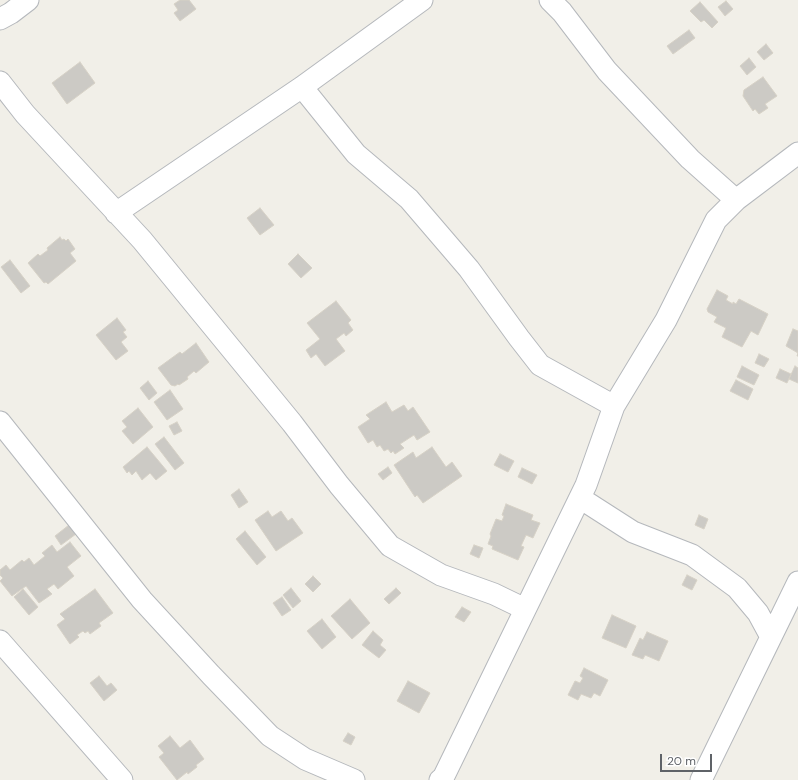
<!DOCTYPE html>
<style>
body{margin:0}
#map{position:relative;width:798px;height:780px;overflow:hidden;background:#f1efe8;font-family:"DM Sans",sans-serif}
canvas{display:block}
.scale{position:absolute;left:660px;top:754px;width:52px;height:18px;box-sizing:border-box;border:2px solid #5f6368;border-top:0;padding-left:5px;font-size:12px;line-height:14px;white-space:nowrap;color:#5f6368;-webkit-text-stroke:3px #fff;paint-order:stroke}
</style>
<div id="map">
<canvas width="798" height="780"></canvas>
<div class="scale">20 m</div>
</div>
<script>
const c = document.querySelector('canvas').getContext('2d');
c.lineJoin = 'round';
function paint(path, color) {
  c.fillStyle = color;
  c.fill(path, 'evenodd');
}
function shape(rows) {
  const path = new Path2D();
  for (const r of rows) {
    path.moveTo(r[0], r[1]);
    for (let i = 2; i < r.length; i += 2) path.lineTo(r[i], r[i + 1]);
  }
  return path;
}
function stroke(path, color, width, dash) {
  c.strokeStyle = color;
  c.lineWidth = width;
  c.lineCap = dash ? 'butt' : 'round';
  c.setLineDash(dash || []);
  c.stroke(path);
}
const building = shape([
 [180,0,189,0,196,9,180,21,174,13,178,10,174,4,180,0],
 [726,1,733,9,725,16,718,7,726,1],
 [700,2,718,22,712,28,704,20,701,22,690,11,700,2],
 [689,30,695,38,673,54,667,46,689,30],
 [766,44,773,53,764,60,757,52,766,44],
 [749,58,756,67,747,75,740,66,749,58],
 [80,62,95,83,67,104,52,83,80,62],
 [763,77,777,96,765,104,768,108,759,114,755,109,753,111,743,96,744,90,763,77],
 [260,208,274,225,260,235,247,218,260,208],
 [60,237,62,240,64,239,66,241,68,239,75,249,70,253,76,261,48,284,46,282,44,283,28,263,38,254,40,256,48,250,47,248,60,237],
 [298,254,312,268,301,278,288,264,298,254],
 [10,260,30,286,21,293,1,267,10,260],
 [717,290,728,296,726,300,733,304,733,302,736,304,739,299,768,314,758,335,751,331,742,347,722,337,726,328,714,322,717,317,708,312,707,309,717,290],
 [336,301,351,320,348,323,353,330,346,336,344,333,336,339,345,351,325,366,316,354,311,358,306,350,320,339,307,323,336,301],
 [117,318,126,330,123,332,127,337,121,342,128,351,116,360,96,335,117,318],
 [793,329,798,331,798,356,797,356,798,353,786,346,793,329],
 [196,343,209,362,196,373,194,371,187,377,188,379,179,385,178,384,175,386,171,385,158,368,180,352,182,354,196,343],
 [759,354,769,359,764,367,755,363,759,354],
 [742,366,759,375,754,385,737,377,742,366],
 [795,366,798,368,798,383,789,379,795,366],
 [780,369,791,374,787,383,776,378,780,369],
 [736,380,753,389,748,400,730,391,736,380],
 [148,381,157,393,149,400,140,388,148,381],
 [170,390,183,409,167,420,154,402,170,390],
 [386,402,392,412,404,405,408,411,413,407,430,432,417,440,414,435,400,444,404,448,395,454,393,451,391,453,388,449,384,451,380,445,377,447,373,440,368,443,358,427,370,419,366,415,386,402],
 [138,408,153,427,133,444,122,431,127,427,122,421,138,408],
 [177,422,182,431,174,435,169,426,177,422],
 [164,437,184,463,175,470,155,444,164,437],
 [147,447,167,471,156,480,150,473,142,480,136,471,132,475,129,471,127,473,123,467,147,447],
 [432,447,446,467,452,462,462,476,423,503,417,495,415,497,394,465,413,452,416,458,432,447],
 [500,454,514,461,508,472,494,465,500,454],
 [388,467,392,473,383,480,378,474,388,467],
 [522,468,537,475,532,484,518,477,522,468],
 [239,489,248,502,239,508,231,495,239,489],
 [506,504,533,515,531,520,540,523,533,538,526,535,521,546,524,547,518,560,492,549,493,546,488,544,491,536,490,534,496,519,502,521,504,516,502,515,506,504],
 [268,511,272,517,281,511,288,521,292,518,303,533,276,551,255,520,268,511],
 [699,515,708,519,704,529,695,525,699,515],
 [69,525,76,534,61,545,55,536,69,525],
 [245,531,266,557,257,565,236,539,245,531],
 [70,542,81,556,67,567,74,576,58,589,54,584,47,589,52,594,39,603,26,586,12,596,0,581,3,578,0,575,0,570,6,565,10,570,22,560,24,562,29,558,34,565,45,556,42,553,52,545,57,552,70,542],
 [474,545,483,548,479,558,470,554,474,545],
 [687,575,697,580,692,590,682,585,687,575],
 [313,576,321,584,313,592,305,584,313,576],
 [291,588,301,601,293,608,283,595,291,588],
 [396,588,401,593,389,604,384,599,396,588],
 [23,589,38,607,29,615,14,597,23,589],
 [95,589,113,613,99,623,101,626,90,634,88,631,85,633,83,631,77,635,79,637,70,644,57,625,65,619,60,614,95,589],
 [282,597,291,610,282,616,273,603,282,597],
 [350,599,370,623,352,639,331,616,350,599],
 [462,607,471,612,464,622,455,617,462,607],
 [612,615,636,626,626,648,602,638,612,615],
 [322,619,336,637,322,649,307,631,322,619],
 [373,631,383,640,380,645,386,650,379,658,362,645,373,631],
 [647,632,668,641,659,661,645,655,643,659,632,655,640,638,643,640,647,632],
 [584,668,608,680,600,696,594,693,591,698,581,694,578,700,568,695,575,681,580,683,583,678,580,676,584,668],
 [99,676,107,686,111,683,117,690,104,701,90,683,99,676],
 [408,681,430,693,419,713,397,701,408,681],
 [348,733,355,737,351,745,343,741,348,733],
 [170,736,180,748,190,740,204,759,196,765,197,767,188,774,187,772,177,780,159,757,164,753,158,746,170,736]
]);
paint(building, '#cccac5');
stroke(building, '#d6d1c6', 1);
const minor = shape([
 [550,0,562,12,607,71,690,159,736,200],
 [0,19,11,13,28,0],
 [0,82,25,114,142,240,292,423,339,485,390,546,441,575,494,594,525,609],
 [302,87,356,154,409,199,469,269,519,338,540,365,614,406],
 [116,213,302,87,422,0],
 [0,422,142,600,211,675,270,736,305,759,354,780],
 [580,498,633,532,692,555,737,588,758,613,771,637],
 [0,641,122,780],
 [440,780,443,778,586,485,614,406,666,320,716,220,736,200,798,153],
 [701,780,798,582]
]);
stroke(minor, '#b5b8bc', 23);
stroke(minor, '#fff', 21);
</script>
